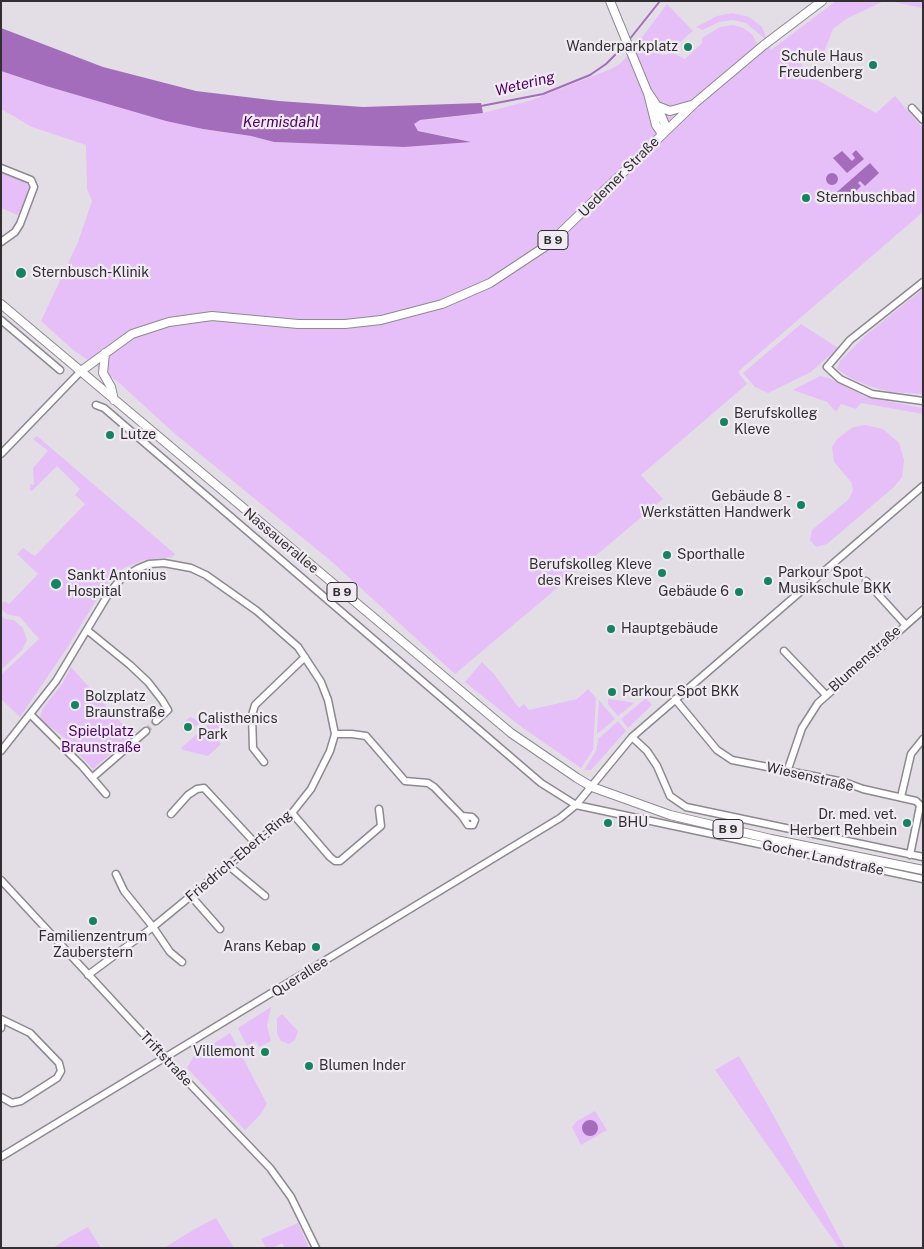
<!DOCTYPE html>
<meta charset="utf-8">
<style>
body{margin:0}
#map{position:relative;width:924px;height:1249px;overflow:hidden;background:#e3dee6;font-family:"Public Sans",sans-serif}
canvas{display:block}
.frame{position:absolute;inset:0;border:2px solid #312f32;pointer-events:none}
</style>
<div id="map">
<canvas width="924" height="1249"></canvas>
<div class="frame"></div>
</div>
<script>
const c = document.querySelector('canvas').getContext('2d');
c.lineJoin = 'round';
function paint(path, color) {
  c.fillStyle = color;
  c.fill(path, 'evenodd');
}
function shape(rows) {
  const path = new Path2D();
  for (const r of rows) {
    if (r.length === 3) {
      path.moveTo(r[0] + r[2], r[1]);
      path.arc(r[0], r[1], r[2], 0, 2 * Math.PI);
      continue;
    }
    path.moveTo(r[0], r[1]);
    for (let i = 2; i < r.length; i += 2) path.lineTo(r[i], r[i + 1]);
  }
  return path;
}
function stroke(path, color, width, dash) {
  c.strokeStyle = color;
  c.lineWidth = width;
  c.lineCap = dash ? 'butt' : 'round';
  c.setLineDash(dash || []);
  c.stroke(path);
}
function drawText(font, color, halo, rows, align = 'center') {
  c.font = font + ' "Public Sans",sans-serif';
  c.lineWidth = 4.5;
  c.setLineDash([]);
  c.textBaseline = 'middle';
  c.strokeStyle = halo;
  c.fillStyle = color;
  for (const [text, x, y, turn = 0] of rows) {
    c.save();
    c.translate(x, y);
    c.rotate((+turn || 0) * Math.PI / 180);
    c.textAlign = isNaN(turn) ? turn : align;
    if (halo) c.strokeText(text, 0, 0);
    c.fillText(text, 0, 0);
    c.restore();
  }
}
paint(shape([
 [836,1,884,1,846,19,833,29,824,52,801,63,805,73,876,113,895,96,923,128,923,212,741,369,738,372,747,384,641,475,663,499,455,674,331,561,174,433,117,381,72,349,41,321,78,242,92,201,87,189,86,145,32,127,1,109,1,71,46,86,203,129,251,136,274,142,404,147,455,138,418,131,414,126,415,121,483,113,532,100,611,69,621,63,635,46,643,45,663,55,673,53,685,59,702,43,702,38,720,27,733,25,743,28,752,34,758,45,765,39,746,23,733,20,719,22,703,30,696,27,717,16,732,13,749,17,762,27,771,50],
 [889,1,923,1,923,9,922,8],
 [667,4,693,31,671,50,664,52,644,43,637,44],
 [1,173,25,181,30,188,20,216,1,208],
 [923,289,923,394,890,392,869,386,850,378,837,369,840,361,866,335],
 [801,324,838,348,811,372,768,393,755,387,743,373],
 [820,376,829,378,866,397,923,408,923,414,861,403,856,409,841,404,836,412,827,402,793,390],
 [865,425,883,429,899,443,904,460,902,477,894,487,827,544,816,547,810,540,812,530,849,499,853,490,851,482,834,462,832,447,837,439,853,427],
 [37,436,175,554,172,557,144,560,124,568,103,589,67,648,20,717,1,699,1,675,39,639,20,617,7,614,1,609,1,604,4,601,9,604,38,574,17,554,23,548,35,556,85,504,75,495,80,489,57,466,32,491,30,490,30,484,34,485,33,468,48,451,33,439],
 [1,615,5,619,14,620,23,628,27,640,22,650,1,670],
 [482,662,494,674,519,708,524,704,529,710,577,699,588,689,596,698,593,750,581,768,520,726,465,682],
 [71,667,132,735,93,769,61,735,42,721,40,717,43,708,62,684],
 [646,698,652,705,628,728,621,719],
 [608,699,624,701,634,703,618,716,608,704],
 [599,700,615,719,597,734],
 [218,716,220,745,208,756,183,750,181,748],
 [190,717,202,722,185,733,182,730,182,724],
 [618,721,626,731,591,770,584,770,596,751,598,739],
 [271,1007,267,1026,271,1041,259,1047,256,1041,247,1046,238,1028],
 [282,1014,298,1031,295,1040,289,1044,281,1041,277,1033,277,1018],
 [230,1033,267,1104,260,1115,245,1130,187,1068,194,1056],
 [739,1056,770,1109,845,1248,839,1248,715,1070],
 [595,1111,607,1130,581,1145,572,1127,577,1121],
 [216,1218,234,1248,164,1248,193,1230],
 [298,1223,309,1248,285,1248,282,1243,273,1248,266,1248,261,1239],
 [88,1227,101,1248,53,1248,68,1238]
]), '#e6bff8');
paint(shape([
 [1,28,103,67,196,91,279,101,363,107,481,103,483,113,420,120,414,124,418,131,471,142,404,147,274,142,251,136,203,129,166,121,46,86,1,71],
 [856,150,864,159,847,173,833,158,842,151,852,161,855,158,852,154],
 [870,163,879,173,865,186,860,181,858,183,861,186,845,202,837,192],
 [832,179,6],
 [590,1128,8]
]), '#a46dbc');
stroke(shape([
 [629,40,660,1],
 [481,106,543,94,590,75,606,64,626,44]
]), '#a46dbc', 2);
stroke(shape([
 [146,731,156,721]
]), '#bfbbc2', 6, [6, 3]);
const minor = shape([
 [912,108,923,120],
 [1,168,31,180,34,187,20,224,15,232,1,242],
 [923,282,850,340,827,367,840,379,872,394,923,401],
 [1,320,60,370],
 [96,405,104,408,541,783,576,805,923,879],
 [1,454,81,371],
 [866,581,905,624],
 [87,630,130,665,148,682,162,700,168,710,156,721],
 [784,651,826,695],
 [675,699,717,750,732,760,844,782,863,789,916,801,920,805,919,811,910,855],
 [31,715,82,766,106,794],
 [335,734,352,734,366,736,405,781,428,783,434,787,462,816],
 [632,737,647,751,657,766,670,796,686,807,923,857],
 [1,751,56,681,109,593,121,579,137,569,149,564,164,563,191,568,206,575,257,611,298,647,321,682,328,700,335,734,330,751,311,789,292,813,153,927,88,975],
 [264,762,253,748,252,715,255,705,305,657],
 [787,772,802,728,818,703,923,610],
 [92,778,146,731],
 [901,797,911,754,923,739],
 [292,813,330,857,335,861,340,861,381,826,379,809],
 [171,814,188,795,197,789,204,788,256,844],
 [462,816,472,817,475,820,473,825,468,825,462,816],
 [229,866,265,896],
 [116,874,124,891,153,927,170,952,182,962],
 [1,880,186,1080,270,1168,291,1197,316,1248],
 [191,896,220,929],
 [1,1028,1,1019,30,1033,59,1063,61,1071,57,1078,21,1101,12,1103,1,1097],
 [1,1157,560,818,576,805,632,737,923,486]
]);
const major = shape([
 [610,1,647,91,657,106,667,129],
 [648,93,656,125,662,134],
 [657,106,670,111,691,105],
 [1,304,511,733,577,778,592,787,670,815,771,839,923,870],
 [105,353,103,373,111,387,114,400],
 [81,371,132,334,169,322,212,316,298,324,345,324,381,320,442,304,490,283,549,244,695,103,764,45,822,1]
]);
stroke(minor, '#8d8990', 9);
stroke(major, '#8d8990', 10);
stroke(minor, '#fff', 6);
stroke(major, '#fff', 8);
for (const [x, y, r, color] of [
 [688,47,5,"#15835f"],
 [873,65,5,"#15835f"],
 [806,198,5,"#15835f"],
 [21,273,6,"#15835f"],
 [724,422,5,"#15835f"],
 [110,435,5,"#15835f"],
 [801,505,5,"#15835f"],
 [667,555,5,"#15835f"],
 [662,573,5,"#15835f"],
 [768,581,5,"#15835f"],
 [56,584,6,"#15835f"],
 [739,592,5,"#15835f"],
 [611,629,5,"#15835f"],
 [612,692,5,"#15835f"],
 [75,705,5,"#15835f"],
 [188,727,5,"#15835f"],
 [608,823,5,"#15835f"],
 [907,823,5,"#15835f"],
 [93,921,5,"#15835f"],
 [316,947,5,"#15835f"],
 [265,1052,5,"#15835f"],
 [309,1066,5,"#15835f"]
]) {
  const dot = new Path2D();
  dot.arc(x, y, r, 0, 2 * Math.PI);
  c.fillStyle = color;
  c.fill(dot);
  stroke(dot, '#f0ebf3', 2);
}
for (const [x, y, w] of [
 [553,240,30],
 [342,592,30],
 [728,829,30]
]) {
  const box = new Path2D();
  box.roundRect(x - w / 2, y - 9.5, w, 19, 4);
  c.fillStyle = '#f0ebf3';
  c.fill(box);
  stroke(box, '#312f32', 1);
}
drawText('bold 12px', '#312f32', null, [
 ["B 9",553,240],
 ["B 9",342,592],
 ["B 9",728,829]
]);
drawText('14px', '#312f32', '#f0ebf3', [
 ["Wanderparkplatz",678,47,"right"],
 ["Schule Haus",863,57,"right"],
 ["Freudenberg",863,73,"right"],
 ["Sternbuschbad",816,198],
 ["Sternbusch-Klinik",32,273],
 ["Berufskolleg",734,414],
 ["Kleve",734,430],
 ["Lutze",120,435],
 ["Gebäude 8 -",791,497,"right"],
 ["Werkstätten Handwerk",791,513,"right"],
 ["Sporthalle",677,555],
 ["Berufskolleg Kleve",652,565,"right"],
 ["des Kreises Kleve",652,581,"right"],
 ["Parkour Spot",778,573],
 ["Musikschule BKK",778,589],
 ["Sankt Antonius",67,576],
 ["Hospital",67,592],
 ["Gebäude 6",729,592,"right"],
 ["Hauptgebäude",621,629],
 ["Parkour Spot BKK",622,692],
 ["Bolzplatz",85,697],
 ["Braunstraße",85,713],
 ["Calisthenics",198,719],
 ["Park",198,735],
 ["Dr. med. vet.",897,815,"right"],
 ["Herbert Rehbein",897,831,"right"],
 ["BHU",618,823],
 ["Familienzentrum",93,937,"center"],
 ["Zauberstern",93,953,"center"],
 ["Arans Kebap",306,947,"right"],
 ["Villemont",255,1052,"right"],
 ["Blumen Inder",319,1066]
], 'left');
drawText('14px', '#312f32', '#f0ebf3', [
 ["Uedemer Straße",619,177,-45],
 ["Nassauerallee",281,541,40],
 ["Blumenstraße",865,659,-42],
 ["Wiesenstraße",810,777,13],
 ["Friedrich-Ebert-Ring",239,856,-40],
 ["Gocher Landstraße",823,858,12],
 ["Querallee",300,977,-32],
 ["Triftstraße",166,1059,47]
]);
drawText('14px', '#51006a', '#f0ebf3', [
 ["Spielplatz",101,732],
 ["Braunstraße",101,748]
]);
drawText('italic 15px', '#51006a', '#f0ebf3', [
 ["Wetering",525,84,-14],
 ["Kermisdahl",281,122]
]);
</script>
